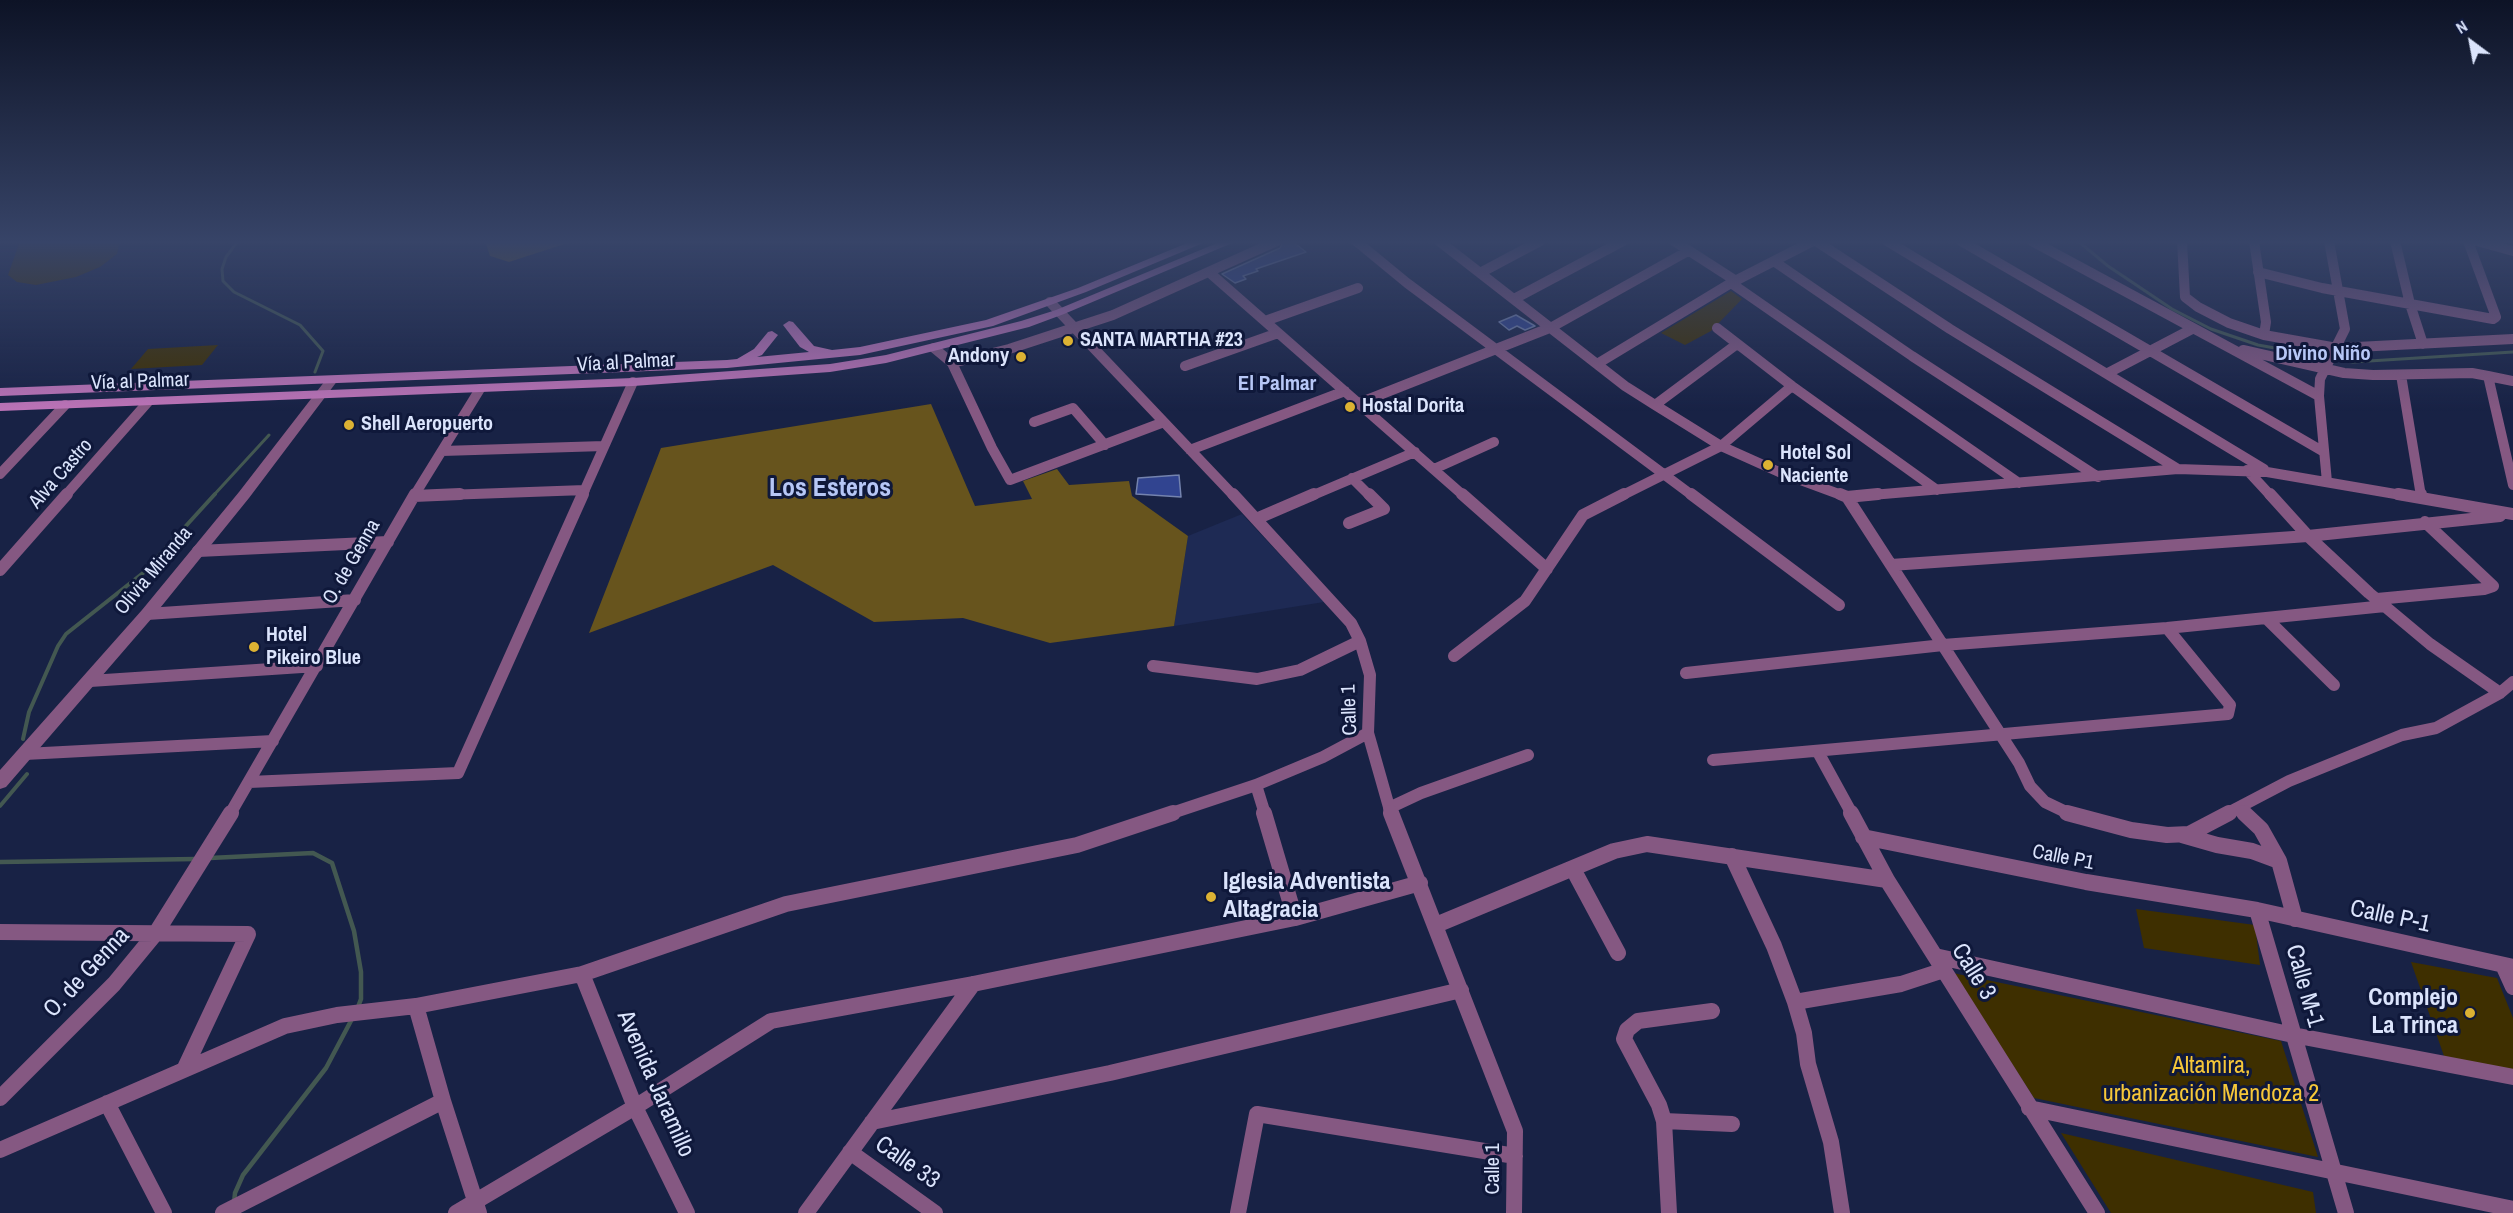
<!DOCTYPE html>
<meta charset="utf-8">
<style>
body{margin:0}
#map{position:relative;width:2513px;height:1213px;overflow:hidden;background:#182245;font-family:"Archivo Narrow",sans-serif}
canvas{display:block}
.north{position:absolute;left:2441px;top:12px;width:60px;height:60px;-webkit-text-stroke:4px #0f183a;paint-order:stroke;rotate:328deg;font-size:16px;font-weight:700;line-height:24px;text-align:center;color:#dbe4fc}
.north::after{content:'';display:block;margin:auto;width:21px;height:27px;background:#dbe4fc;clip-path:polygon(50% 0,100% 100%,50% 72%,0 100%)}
</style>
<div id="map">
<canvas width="2513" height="1213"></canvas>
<div class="north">N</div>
</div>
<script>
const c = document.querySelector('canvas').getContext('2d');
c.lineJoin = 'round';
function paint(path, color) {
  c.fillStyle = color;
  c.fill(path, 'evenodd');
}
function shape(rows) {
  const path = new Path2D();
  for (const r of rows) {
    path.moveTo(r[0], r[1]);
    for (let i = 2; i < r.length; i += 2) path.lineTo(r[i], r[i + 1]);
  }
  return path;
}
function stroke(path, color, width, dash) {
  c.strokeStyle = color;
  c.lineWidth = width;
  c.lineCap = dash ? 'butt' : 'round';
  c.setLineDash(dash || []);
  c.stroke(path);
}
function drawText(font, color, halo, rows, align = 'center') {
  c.font = font + ' "Archivo Narrow",sans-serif';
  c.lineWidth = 6;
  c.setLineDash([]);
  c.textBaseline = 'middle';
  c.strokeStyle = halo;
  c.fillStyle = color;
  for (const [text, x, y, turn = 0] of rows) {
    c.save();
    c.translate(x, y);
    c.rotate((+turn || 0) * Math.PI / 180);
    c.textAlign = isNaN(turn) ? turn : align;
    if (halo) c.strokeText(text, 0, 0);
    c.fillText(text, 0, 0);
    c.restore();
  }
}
paint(shape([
 [1242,514,1324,602,1174,626,1188,536]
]), '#1e2a54');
paint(shape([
 [20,241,120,241,117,254,100,267,76,277,36,285,17,282,8,275],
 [1731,291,1742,299,1711,331,1685,345,1661,333],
 [218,345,202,365,131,369,148,349],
 [2136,909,2255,925,2260,965,2144,948],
 [2411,962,2497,978,2513,1018,2513,1072,2444,1056],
 [1953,973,2281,1041,2318,1157,2034,1098],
 [2061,1133,2313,1192,2316,1213,2111,1213]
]), '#3e2f00');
paint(shape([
 [485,241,574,241,509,262,490,256],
 [931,404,975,506,1032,499,1023,481,1057,469,1069,485,1129,481,1132,496,1188,536,1174,626,1050,643,963,618,874,622,773,565,589,633,661,448]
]), '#67541d');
stroke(shape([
 [238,241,226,257,222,269,223,281,234,292,300,325,323,351,315,372],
 [2078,241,2108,266,2172,309,2211,329,2258,345,2353,362,2513,352],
 [213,496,269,435]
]), '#435851', 3);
stroke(shape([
 [23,739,29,712,58,646,66,634,143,573,215,494],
 [0,806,27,774]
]), '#435851', 4);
stroke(shape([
 [210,858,313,853,332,863,354,931,361,972,361,999,358,1007],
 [0,862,196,859],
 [234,1203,235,1193,243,1175,326,1068,353,1017]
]), '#435851', 4.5);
const building = shape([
 [1284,241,1292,241,1306,252,1256,269,1258,271,1243,276,1246,279,1235,283,1222,274,1280,248,1284,241],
 [1516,315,1535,326,1525,330,1517,326,1509,330,1499,322,1516,315],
 [1179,475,1181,497,1136,494,1138,478,1179,475]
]);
paint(building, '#314490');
stroke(building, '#7483ae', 1.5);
stroke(shape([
 [1356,241,1407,283,1693,496],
 [1439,241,1625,386,1655,405,1721,446,1779,472,1844,496],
 [1674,241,1736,281],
 [1816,241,1950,329,2178,469],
 [1887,241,2264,469],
 [1961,241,2324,452],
 [2032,241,2319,396],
 [2182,241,2185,297,2198,307,2229,323,2264,335,2337,348,2513,339],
 [2254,241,2266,322,2264,335],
 [2395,241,2410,304,2423,344],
 [2477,241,2513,251],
 [1775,262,1912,356,2098,477],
 [2258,272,2322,288,2493,319,2496,317,2468,241],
 [1210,273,1464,496],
 [1480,273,1540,241],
 [1731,283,2019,483],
 [1514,299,1623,241],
 [1050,302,1234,496],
 [1265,321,1358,288],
 [1717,328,1792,386,1937,490],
 [934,348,952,363,992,448,1010,480,1164,422],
 [2243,350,2344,373,2373,375,2472,373,2488,376],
 [952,363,1009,349,1113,315,1277,241],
 [1597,364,1731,283,1813,241],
 [1185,366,1278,333],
 [2108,373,2192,329],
 [2401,375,2421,496],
 [2513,381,2488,376,2513,485],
 [1359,403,1552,327,1688,251],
 [1655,405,1737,344],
 [1034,422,1073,408,1105,445],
 [1190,450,1345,391],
 [442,451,604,446],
 [1434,469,1494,442],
 [2247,470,2271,496],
 [0,474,65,405],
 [1352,478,1370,496],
 [2327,482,2319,396,2320,379,2345,329,2329,241],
 [65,496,148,402],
 [414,496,480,389],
 [418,496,585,490],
 [582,496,633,382],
 [1311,496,1415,452],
 [1621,496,1721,446,1792,386],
 [1860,496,2178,469,2267,472,2407,496]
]), '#855882', 10);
stroke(shape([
 [1233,494,1351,623,1360,641,1370,675,1368,733,1391,814],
 [1462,494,1547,569],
 [1691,494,1839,605],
 [1840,494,1847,497,1878,494],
 [2270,494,2308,536,2369,593,2430,644,2500,693],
 [2398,494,2513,514],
 [2421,494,2421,497],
 [414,496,460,494],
 [1847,497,2019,763,2030,786,2045,802,2070,814],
 [1256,519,1314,494],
 [1349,523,1384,509,1369,494],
 [198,551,388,542],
 [1891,565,2308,536,2500,516],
 [0,570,67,494],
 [2377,599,2484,589,2493,586,2425,522],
 [147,614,355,600],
 [2267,619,2334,685],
 [1454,656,1525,601,1583,515,1624,494],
 [1153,666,1257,679,1300,670,1360,641],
 [1686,673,1943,645,2167,628,2385,606],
 [90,681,317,666],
 [1818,752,1852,814],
 [25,754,273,741],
 [1713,760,2228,714,2230,705,2167,628],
 [249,782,458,773,583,494],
 [1256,785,1265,814],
 [1389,808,1421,793,1528,755],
 [2240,809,2246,814],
 [230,814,415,494],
 [1169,814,1256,785,1323,757,1368,733],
 [2226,814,2289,781,2402,735,2436,728,2500,693,2513,682]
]), '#855882', 12);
stroke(shape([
 [1264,813,1295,918],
 [1391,813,1515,1131,1514,1213],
 [1851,813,1887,880,2097,1213],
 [2067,813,2131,830,2167,835,2189,834,2229,813],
 [2244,813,2261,829,2279,861,2295,919],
 [2182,835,2217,845,2252,851,2279,861],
 [1863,837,2086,882,2257,910,2513,967],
 [1732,856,1774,946,1795,1002,1804,1033,1808,1064,1831,1142,1842,1213],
 [1573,869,1618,953],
 [2257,910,2346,1213],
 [1436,925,1614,851,1647,844,1887,880],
 [0,932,248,934,185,1068],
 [1935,956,2293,1035,2513,1077],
 [2503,965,2513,987],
 [582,974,635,1107,687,1213],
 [1795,1002,1901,984,1944,970],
 [416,1006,443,1101,479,1213],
 [0,1098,114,984,156,933,231,813],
 [107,1103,164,1213],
 [2029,1108,2513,1209],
 [1664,1121,1732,1124],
 [872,1122,1110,1073,1461,990],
 [0,1150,285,1026,337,1015,416,1006,582,974,786,904,1077,845,1173,813],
 [850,1152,935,1213],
 [223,1213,443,1101],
 [456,1213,635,1107,771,1021,973,984,1295,918,1420,883],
 [806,1213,973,984],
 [1238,1213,1257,1114,1515,1156],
 [1669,1213,1664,1121,1659,1105,1624,1039,1627,1030,1638,1021,1712,1011]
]), '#855882', 16);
paint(shape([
 [332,376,338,380,249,498,152,618,6,787,0,789,0,770,142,610,239,492,328,377,332,376]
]), '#855882');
paint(shape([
 [1192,241,1208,241,1086,292,993,326,860,355,727,368,0,396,0,388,727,360,737,359,754,349,768,332,772,331,778,335,762,355,757,357,809,352,800,347,783,325,789,321,793,322,814,346,832,350,860,347,986,320,1078,288,1192,241],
 [1222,241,1237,241,1064,314,1029,327,886,363,830,372,633,386,0,411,0,403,633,378,830,364,886,355,1021,321,1056,310,1222,241]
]), '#bc73b7');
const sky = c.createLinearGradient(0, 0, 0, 411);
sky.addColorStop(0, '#0d1326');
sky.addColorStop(0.59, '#374468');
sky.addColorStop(1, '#37446800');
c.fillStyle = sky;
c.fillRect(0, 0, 2513, 411);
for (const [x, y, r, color] of [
 [1068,341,6,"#dcb233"],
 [1021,357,6,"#dcb233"],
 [1350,407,6,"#dcb233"],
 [349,425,6,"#dcb233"],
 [1768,465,6,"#dcb233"],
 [254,647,6,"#dcb233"],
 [1211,897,6,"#dcb233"],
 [2470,1013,6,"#dcb233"]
]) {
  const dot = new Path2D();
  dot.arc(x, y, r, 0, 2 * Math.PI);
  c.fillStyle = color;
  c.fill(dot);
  stroke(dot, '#0f183a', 2);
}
drawText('bold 20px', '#dbe4fc', '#0f183a', [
 ["SANTA MARTHA #23",1080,341],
 ["Andony",1009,357,"right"],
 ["Hostal Dorita",1362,407],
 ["Shell Aeropuerto",361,425],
 ["Hotel Sol",1780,454],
 ["Naciente",1780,477],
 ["Hotel",266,636],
 ["Pikeiro Blue",266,659]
], 'left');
drawText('20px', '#dbe4fc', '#0f183a', [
 ["Vía al Palmar",626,363,-3],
 ["Vía al Palmar",140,382,-2],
 ["Alva Castro",61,474,-49],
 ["O. de Genna",352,562,-60],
 ["Olivia Miranda",154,571,-50],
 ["Calle 1",1350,710,-92],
 ["Calle P1",2063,858,11],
 ["Calle 1",1494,1169,-90]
]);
drawText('bold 21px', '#b7c7f6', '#0f183a', [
 ["Divino Niño",2323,354],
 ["El Palmar",1277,384]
]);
drawText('bold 24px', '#dbe4fc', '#0f183a', [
 ["Iglesia Adventista",1223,883],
 ["Altagracia",1223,911],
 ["Complejo",2458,999,"right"],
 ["La Trinca",2458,1027,"right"]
], 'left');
drawText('24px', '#dbe4fc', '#0f183a', [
 ["Calle P-1",2390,917,12],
 ["Calle 3",1973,972,58],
 ["O. de Genna",87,973,-47],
 ["Calle M-1",2304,986,74],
 ["Avenida Jaramillo",655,1084,66],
 ["Calle 33",907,1163,35]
]);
drawText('24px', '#f6c739', '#0f183a', [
 ["Altamira,",2211,1067],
 ["urbanización Mendoza 2",2211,1095]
]);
drawText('bold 26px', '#b7c7f6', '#0f183a', [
 ["Los Esteros",830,489]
]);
</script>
